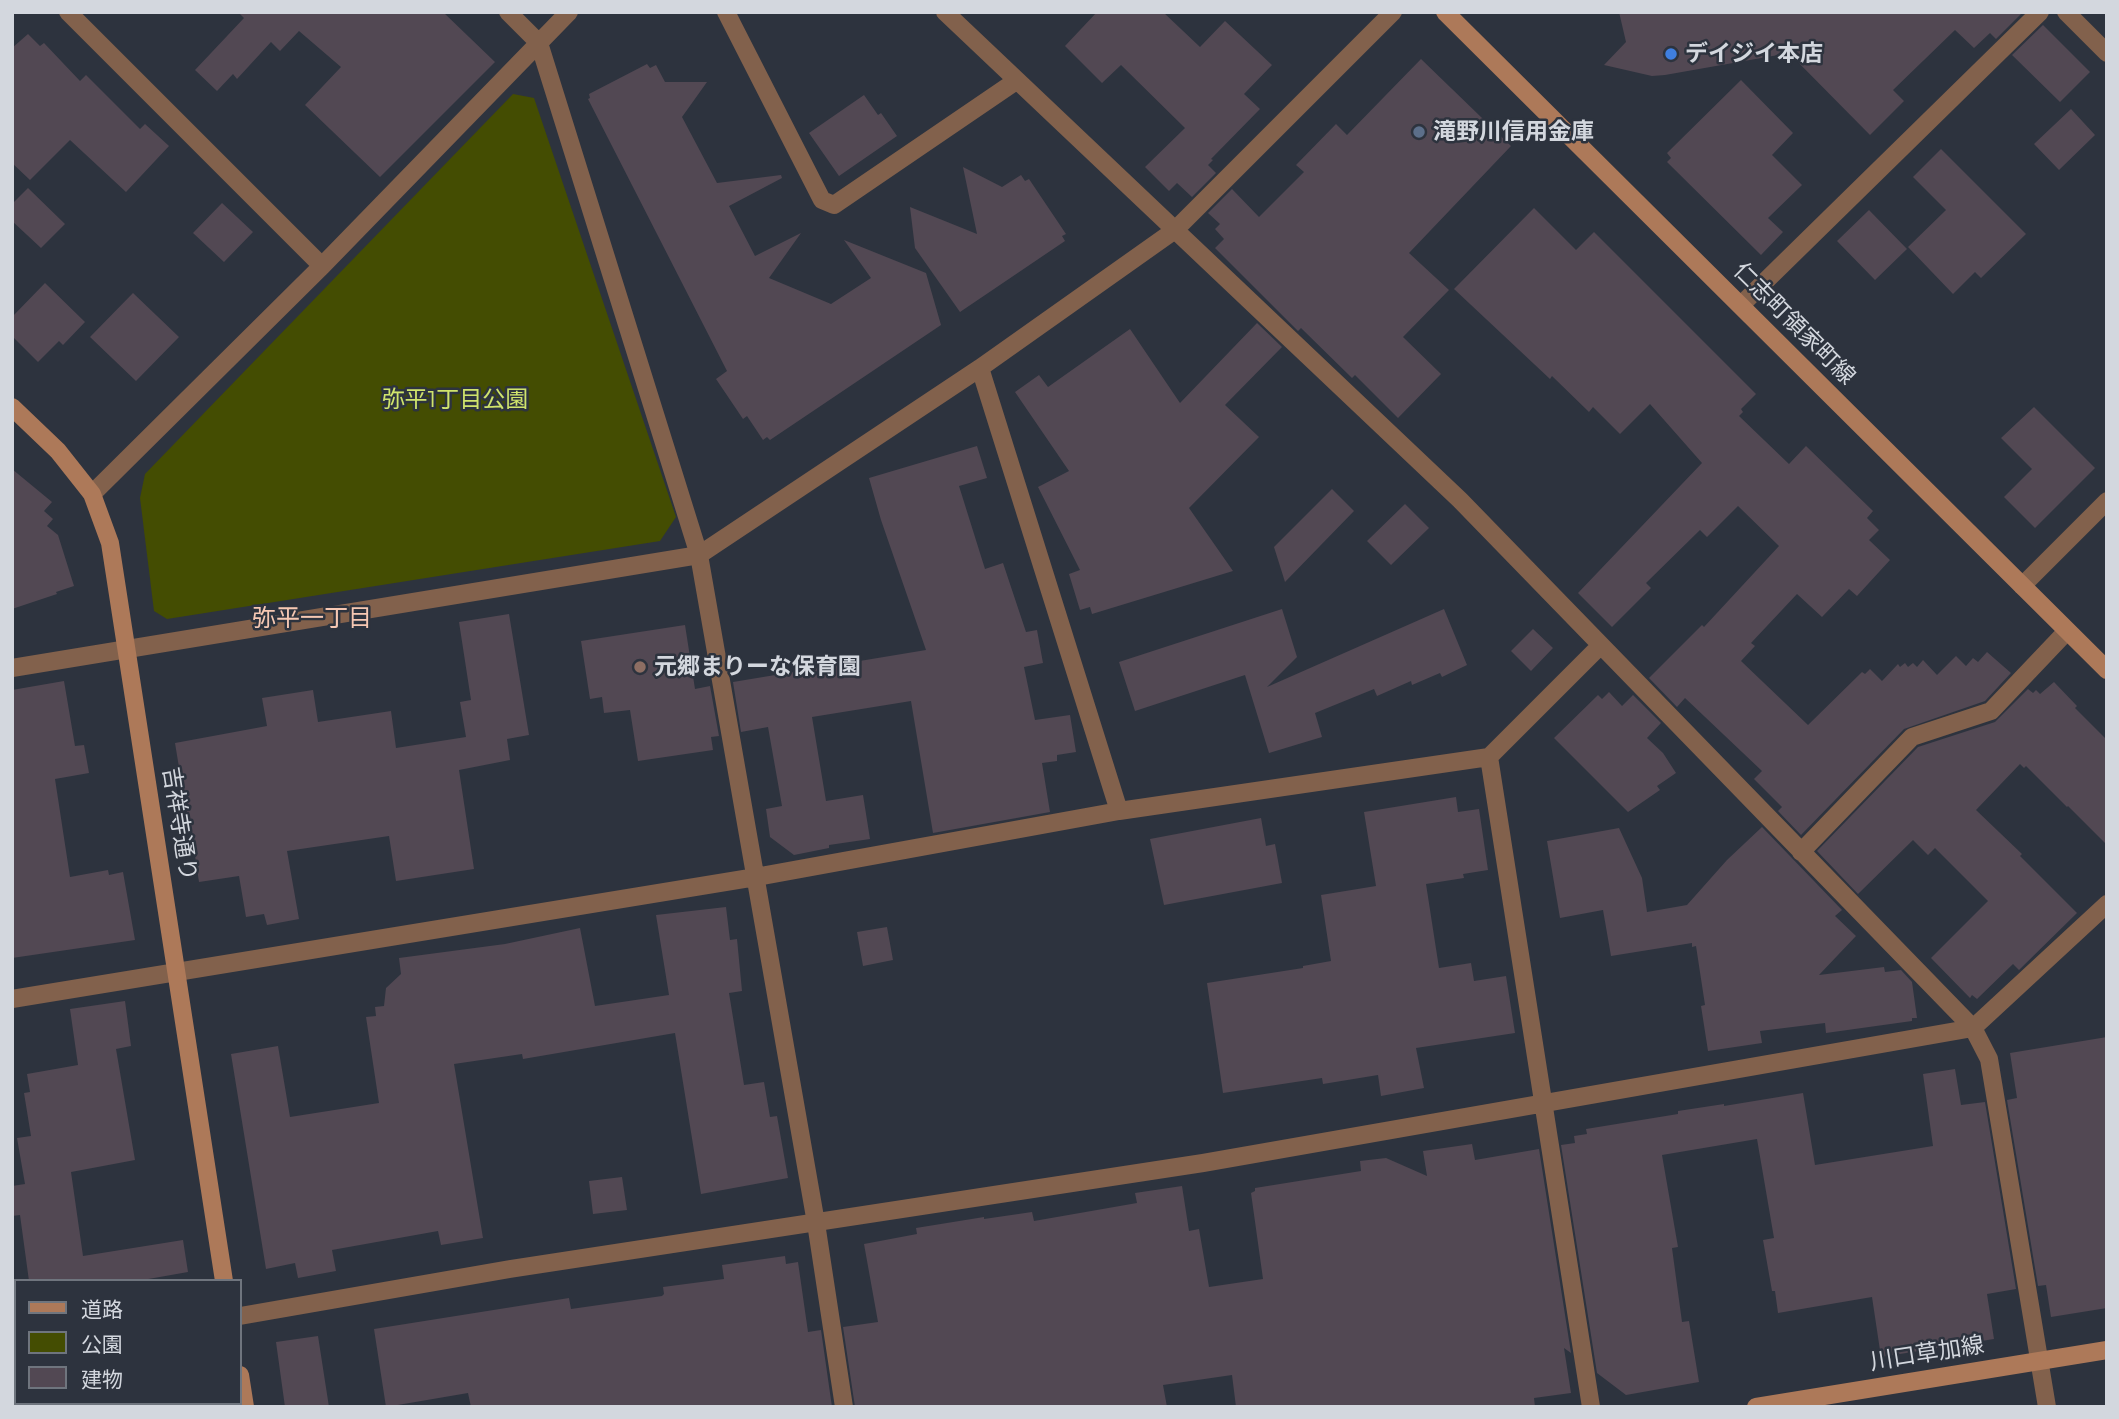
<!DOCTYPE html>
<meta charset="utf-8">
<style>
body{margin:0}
#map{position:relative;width:2119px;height:1419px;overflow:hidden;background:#2d333e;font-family:Montserrat,"Noto Sans JP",sans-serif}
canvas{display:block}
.frame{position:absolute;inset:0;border:14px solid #d3d7de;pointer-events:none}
.legend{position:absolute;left:14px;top:1279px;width:228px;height:126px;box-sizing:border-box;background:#2d333e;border:2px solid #6f757e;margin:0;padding:9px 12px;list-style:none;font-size:21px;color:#d3d7de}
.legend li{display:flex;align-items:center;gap:14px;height:35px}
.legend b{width:35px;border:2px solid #6f757e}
</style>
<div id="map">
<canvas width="2119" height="1419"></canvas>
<div class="frame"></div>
<ul class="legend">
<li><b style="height:9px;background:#ad7959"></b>道路</li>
<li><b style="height:19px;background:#444d02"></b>公園</li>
<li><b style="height:19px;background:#524853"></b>建物</li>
</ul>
</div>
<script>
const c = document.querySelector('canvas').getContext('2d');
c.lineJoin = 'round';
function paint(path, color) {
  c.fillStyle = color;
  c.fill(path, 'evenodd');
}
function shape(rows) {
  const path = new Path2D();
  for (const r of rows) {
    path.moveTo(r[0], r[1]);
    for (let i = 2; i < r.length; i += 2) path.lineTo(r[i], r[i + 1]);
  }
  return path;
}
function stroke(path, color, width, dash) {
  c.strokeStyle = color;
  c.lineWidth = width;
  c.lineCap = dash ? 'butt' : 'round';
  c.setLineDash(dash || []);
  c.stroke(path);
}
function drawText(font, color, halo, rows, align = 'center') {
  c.font = font + ' Montserrat,"Noto Sans JP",sans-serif';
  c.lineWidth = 5;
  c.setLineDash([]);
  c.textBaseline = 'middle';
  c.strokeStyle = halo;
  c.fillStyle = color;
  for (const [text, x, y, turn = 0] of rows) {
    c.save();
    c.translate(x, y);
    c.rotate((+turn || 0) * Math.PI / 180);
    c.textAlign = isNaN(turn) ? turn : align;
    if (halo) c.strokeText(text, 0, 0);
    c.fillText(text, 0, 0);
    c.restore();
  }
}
paint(shape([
 [513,94,534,98,676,517,660,541,167,619,154,611,140,498,145,474]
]), '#444d02');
paint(shape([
 [238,12,443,12,495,62,380,177,305,105,341,67,299,31,280,51,271,42,237,79,233,74,217,91,195,70,244,18],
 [1097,12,1163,12,1200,47,1225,21,1272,65,1244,94,1260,109,1211,159,1213,160,1208,165,1216,173,1192,197,1177,183,1169,191,1145,167,1185,128,1121,65,1102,83,1065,46],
 [1619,12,2023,12,1996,39,1990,33,1974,48,1955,30,1893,90,1904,101,1870,135,1787,51,1784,54,1665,75,1652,76,1604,65,1626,42],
 [2043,25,2090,72,2060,102,2012,55],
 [28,34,40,46,44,43,80,81,86,75,140,129,145,124,169,146,126,192,70,140,30,180,12,163,12,48],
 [1421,59,1511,146,1409,253,1449,290,1403,337,1441,374,1398,418,1355,375,1352,378,1301,328,1298,331,1215,248,1224,239,1215,229,1220,224,1208,213,1232,189,1259,217,1304,172,1296,165,1336,124,1347,135],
 [647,64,650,68,656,65,665,82,707,82,682,117,717,183,781,175,782,178,729,206,755,256,801,233,769,278,831,304,871,278,844,240,926,273,941,325,770,440,767,437,763,440,747,416,743,419,716,379,727,371,588,99,590,98,589,94],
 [1741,80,1793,133,1772,155,1802,185,1768,218,1783,232,1761,255,1667,162,1671,158,1667,153],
 [864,95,878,115,881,113,897,136,839,176,809,133],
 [2071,109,2095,135,2059,170,2034,144],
 [1941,149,2026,234,1981,278,1975,272,1953,294,1908,247,1946,210,1913,177],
 [963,167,1002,187,1021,175,1025,181,1029,179,1066,234,1062,236,1065,241,960,312,915,248,910,207,977,234],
 [28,188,65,224,41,248,12,221,12,204],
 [222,203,253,232,224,262,193,233],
 [1534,208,1576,250,1594,232,1756,394,1741,409,1743,412,1739,416,1789,464,1806,446,1873,511,1867,518,1879,530,1869,540,1890,560,1857,596,1849,589,1822,617,1797,594,1751,643,1755,646,1741,661,1808,725,1862,672,1865,674,1870,669,1882,681,1898,664,1900,667,1905,663,1908,667,1913,663,1917,667,1923,660,1937,675,1956,656,1966,666,1973,658,1978,662,1987,652,2011,673,1985,701,1904,729,1801,835,1778,811,1782,807,1754,779,1762,771,1685,698,1677,707,1649,678,1702,625,1704,627,1779,546,1738,506,1707,537,1700,530,1646,583,1651,588,1612,627,1578,593,1702,463,1650,404,1620,434,1593,407,1589,412,1552,376,1550,379,1454,289],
 [1869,210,1907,249,1875,280,1837,241],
 [45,283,85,322,63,345,59,341,38,362,12,336,12,317],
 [133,293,179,337,136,381,90,337],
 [1257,323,1282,347,1225,405,1259,437,1189,508,1233,571,1092,614,1090,607,1080,610,1069,574,1080,570,1038,487,1069,471,1015,392,1039,375,1048,387,1130,329,1180,403],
 [2034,407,2095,468,2035,528,2004,497,2032,469,2001,438],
 [977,446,987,478,959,486,985,569,1003,563,1026,632,1037,630,1043,663,1024,667,1035,720,1070,715,1076,752,1057,755,1057,761,1042,763,1050,812,933,833,911,701,812,717,826,801,863,795,870,839,829,845,829,848,794,855,770,837,766,809,782,806,768,727,741,732,733,682,926,650,881,520,869,478],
 [12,469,52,502,44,511,53,519,47,526,58,535,74,586,56,592,57,594,12,609],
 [1332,489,1354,511,1285,582,1274,547],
 [1405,504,1429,528,1391,565,1367,541],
 [1282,609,1297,657,1267,687,1444,609,1467,665,1442,677,1440,673,1412,685,1411,681,1377,696,1374,689,1315,713,1322,737,1269,753,1245,675,1135,711,1119,662],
 [509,614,529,735,507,739,510,760,459,770,474,869,396,881,389,836,287,851,299,919,267,925,264,914,246,917,239,876,199,882,189,816,187,816,175,743,267,726,262,698,313,690,318,722,391,711,396,748,466,737,460,702,471,700,459,622],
 [685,625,695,689,710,686,719,736,711,737,713,750,638,761,630,710,604,713,602,697,590,699,581,641],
 [1533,629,1553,648,1531,671,1511,651],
 [64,681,75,746,84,745,89,773,55,779,70,877,108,870,109,875,123,872,135,940,12,958,12,690],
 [2054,682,2077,706,2075,708,2107,740,2107,845,2068,806,2067,807,2026,766,2024,768,2020,764,1976,810,2022,854,2020,856,2077,913,2019,970,2013,964,1977,999,1972,995,1970,998,1931,958,1988,901,1935,848,1928,855,1913,840,1858,894,1817,851,1918,747,1995,722,2028,689,2033,693,2036,690,2040,694],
 [1609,692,1622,706,1633,695,1661,723,1647,738,1663,753,1676,773,1657,786,1660,790,1628,812,1554,738,1598,695,1602,699],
 [1456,797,1458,812,1479,809,1488,870,1463,874,1464,878,1426,884,1439,968,1471,963,1474,981,1506,976,1515,1033,1416,1048,1424,1088,1381,1096,1378,1075,1323,1084,1322,1078,1223,1093,1207,983,1303,968,1303,966,1331,961,1321,895,1376,886,1364,812],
 [1261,818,1266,846,1275,844,1282,883,1164,905,1150,839],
 [1762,827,1842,910,1835,916,1856,936,1819,975,1884,967,1885,972,1901,970,1912,982,1917,1018,1912,1018,1912,1021,1826,1033,1825,1023,1760,1031,1762,1043,1708,1051,1701,1006,1705,1005,1696,946,1692,947,1692,943,1611,956,1603,910,1560,918,1547,841,1619,828,1642,878,1647,912,1687,905,1727,860],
 [726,907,730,940,737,939,742,991,729,993,744,1085,764,1082,770,1117,777,1116,788,1178,701,1194,675,1033,523,1059,522,1054,454,1064,483,1238,441,1245,438,1231,332,1250,336,1271,298,1278,295,1263,266,1269,231,1054,278,1046,290,1117,379,1103,366,1017,376,1016,375,1007,384,1006,386,988,401,974,399,958,505,944,580,928,595,1006,669,995,656,915],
 [887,927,893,960,863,966,857,932],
 [125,1001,131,1046,116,1049,135,1160,71,1172,83,1256,183,1240,188,1272,137,1281,29,1281,20,1215,12,1216,12,1186,25,1184,17,1138,31,1136,24,1093,30,1092,27,1074,78,1065,70,1009],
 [2107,1037,2107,1308,2051,1317,2046,1285,2038,1286,2007,1100,2017,1098,2010,1053],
 [1955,1069,1961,1105,1985,1102,2016,1289,1987,1294,1994,1339,1881,1357,1872,1297,1778,1313,1775,1291,1772,1291,1763,1240,1774,1238,1757,1139,1662,1155,1678,1247,1672,1248,1682,1322,1689,1321,1699,1382,1626,1395,1597,1373,1561,1145,1575,1143,1574,1136,1587,1134,1586,1129,1678,1114,1678,1111,1724,1104,1724,1106,1803,1093,1815,1165,1933,1146,1923,1074],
 [1472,1144,1475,1160,1539,1149,1571,1353,1564,1348,1571,1393,1534,1398,1535,1407,1236,1407,1232,1375,1163,1385,1167,1407,855,1407,843,1327,878,1322,864,1244,917,1234,916,1228,984,1217,984,1219,1032,1212,1034,1221,1137,1203,1135,1193,1182,1186,1189,1231,1199,1229,1209,1287,1263,1279,1251,1193,1255,1191,1255,1188,1361,1171,1360,1161,1386,1158,1427,1176,1423,1151],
 [622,1177,627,1210,593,1214,589,1181],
 [785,1256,786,1264,798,1262,808,1332,821,1330,832,1407,471,1407,468,1393,386,1407,374,1329,569,1298,571,1309,662,1296,664,1294,663,1287,724,1279,722,1265],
 [318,1336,329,1407,285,1407,276,1342]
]), '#524853');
stroke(shape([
 [68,12,322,266],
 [508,12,539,43,699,555,816,1223,844,1407],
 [726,12,822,200,834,205,1016,81],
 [945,12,1460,500,1973,1028,1989,1059,2047,1407],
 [2066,12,2107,53],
 [1741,305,2040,12],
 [980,368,1119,811],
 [92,494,322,266,569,12],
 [2022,586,2107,501],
 [12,668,699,555,980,368,1175,230,1393,12],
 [1489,757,1591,1407],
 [1801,852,1912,737,1991,711,2067,631],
 [12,999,756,877,1119,811,1489,757,1601,645],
 [240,1316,510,1269,1203,1163,1973,1028,2107,904],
 [12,1356,16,1355]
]), '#82614c', 18);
stroke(shape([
 [1445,12,2107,670],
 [12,407,58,451,92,494,110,543,224,1281],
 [240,1375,245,1407],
 [1756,1407,2107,1350]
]), '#ad7959', 18);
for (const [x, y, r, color] of [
 [1671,54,7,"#3f7fe0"],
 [1419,132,7,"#5c6f8a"],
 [640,667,7,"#8d6e63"]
]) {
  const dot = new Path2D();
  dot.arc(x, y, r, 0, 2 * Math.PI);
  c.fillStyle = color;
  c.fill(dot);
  stroke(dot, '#2d333e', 2.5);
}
drawText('bold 23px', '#d3d7de', '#2d333e', [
 ["デイジイ本店",1685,54],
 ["滝野川信用金庫",1433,132],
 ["元郷まりーな保育園",654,667]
], 'left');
drawText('23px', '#d3d7de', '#2d333e', [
 ["仁志町領家町線",1794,324,45],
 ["吉祥寺通り",179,824,81],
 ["川口草加線",1927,1354,-9]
]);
drawText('23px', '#d0e46c', '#2d333e', [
 ["弥平1丁目公園",455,400]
]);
drawText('24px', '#f6c8b3', '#2d333e', [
 ["弥平一丁目",312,619]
]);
</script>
